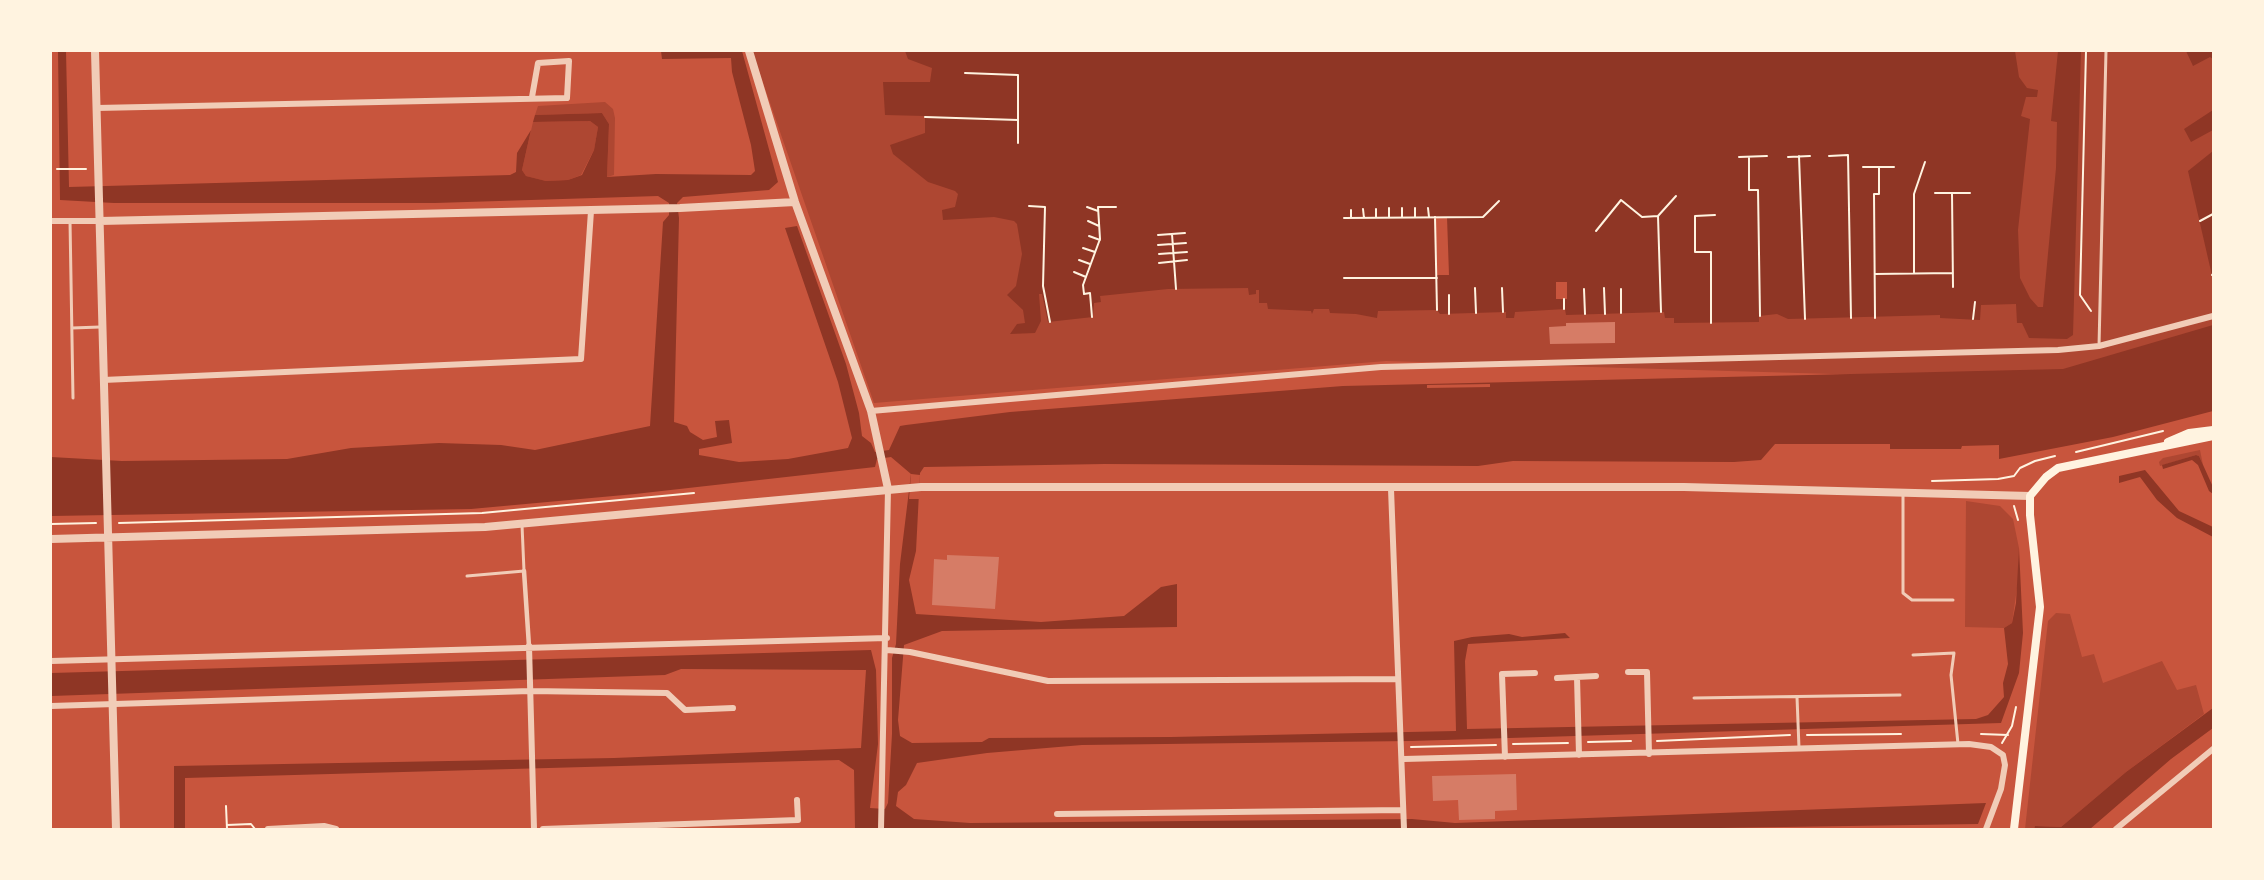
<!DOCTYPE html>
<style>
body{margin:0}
#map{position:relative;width:2264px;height:880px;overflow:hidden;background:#c8553d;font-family:Helvetica,sans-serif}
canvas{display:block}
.frame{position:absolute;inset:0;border:52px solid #fff3e0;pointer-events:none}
</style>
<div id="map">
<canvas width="2264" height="880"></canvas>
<div class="frame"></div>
</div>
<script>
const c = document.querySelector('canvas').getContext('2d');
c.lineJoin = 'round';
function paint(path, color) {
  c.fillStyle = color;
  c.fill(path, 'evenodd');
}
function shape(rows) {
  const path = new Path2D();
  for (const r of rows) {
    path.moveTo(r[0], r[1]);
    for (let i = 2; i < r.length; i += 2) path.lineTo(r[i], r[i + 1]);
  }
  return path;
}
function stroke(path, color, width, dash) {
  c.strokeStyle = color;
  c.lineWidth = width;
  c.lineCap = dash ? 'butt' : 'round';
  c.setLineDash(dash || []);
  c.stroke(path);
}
paint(shape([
 [752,51,2213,51,2213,342,2073,381,1386,361,874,403],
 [605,102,613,109,615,118,614,175,607,177,609,124,602,113,535,115,538,106],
 [590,121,598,127,594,150,581,175,568,180,546,181,526,176,522,170,533,122],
 [2200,450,2203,465,2199,456,2196,455,2160,466,2159,462,2163,458],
 [1966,501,2000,506,2013,519,2019,548,2018,581,2012,623,2004,628,1965,627],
 [2056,613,2070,614,2082,657,2094,654,2103,683,2162,661,2177,690,2196,685,2204,714,2126,772,2061,827,2035,826,2034,829,2025,829,2048,621]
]), '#ae4732');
paint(shape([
 [58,51,66,51,69,187,510,175,516,172,517,153,531,130,522,170,526,176,546,181,568,180,582,175,594,150,598,127,590,121,533,122,535,115,602,113,609,124,607,177,656,174,751,175,755,171,751,145,732,72,731,58,662,59,661,51,742,51,778,182,769,190,683,197,677,203,679,218,674,422,687,426,690,432,703,440,717,437,715,421,729,420,732,443,699,449,699,455,739,462,788,459,848,448,852,438,838,382,785,228,797,226,846,364,859,413,862,436,871,443,875,452,889,450,900,426,906,425,1010,412,1343,386,2063,369,2213,325,2213,411,2113,437,1999,459,1999,445,1962,446,1961,449,1890,449,1890,444,1775,444,1761,460,1734,462,1513,461,1478,466,1105,464,924,467,920,473,916,551,909,580,916,614,1041,622,1124,616,1161,587,1177,584,1177,627,942,631,904,645,898,720,900,736,912,743,982,742,989,738,1171,737,1456,731,1454,641,1472,637,1509,634,1522,637,1565,633,1570,638,1468,644,1465,661,1467,729,1976,719,1988,715,2004,697,2003,683,2008,664,2004,628,2012,623,2016,603,2019,548,2023,633,2019,673,2001,723,1411,741,1082,745,987,753,917,763,906,785,898,792,896,806,914,819,970,823,1412,819,1455,823,1986,803,1978,824,1654,829,855,829,854,770,839,760,185,778,185,829,174,829,174,766,614,758,861,748,866,670,681,669,665,675,51,696,51,673,871,650,876,670,878,744,870,808,885,809,888,803,892,734,892,658,896,644,900,564,911,474,891,457,877,459,875,467,635,494,471,509,51,516,51,457,122,461,287,459,351,448,439,443,501,445,535,450,650,426,663,222,669,215,669,203,658,196,435,203,114,203,60,200],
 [905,51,2015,51,2019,77,2027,88,2038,90,2037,97,2026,97,2021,116,2030,119,2018,230,2020,278,2030,298,2038,307,2043,307,2056,168,2057,122,2051,121,2058,51,2081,51,2073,335,2067,339,2029,338,2022,323,2017,323,2016,304,1981,305,1980,320,1940,318,1940,315,1788,319,1777,314,1759,316,1759,322,1674,323,1674,318,1665,318,1664,312,1566,315,1565,309,1515,312,1514,318,1506,318,1506,312,1440,314,1437,310,1378,311,1377,318,1356,314,1330,313,1329,309,1314,309,1312,314,1311,311,1268,309,1267,303,1259,303,1259,290,1256,290,1256,294,1249,295,1248,288,1168,289,1100,296,1101,302,1094,303,1093,317,1048,322,1042,294,1039,294,1041,321,1035,333,1010,334,1017,324,1025,323,1023,310,1007,295,1016,286,1022,254,1017,224,1014,221,994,217,943,220,942,210,955,207,958,194,955,191,928,182,893,154,890,145,925,133,925,116,885,115,883,82,930,82,932,68,908,59],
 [2186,51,2213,51,2213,59,2210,57,2193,66],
 [2213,110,2213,130,2191,142,2184,129],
 [2213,151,2213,280,2188,171],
 [2196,455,2199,456,2213,487,2213,494,2209,491,2198,465,2192,460,2163,469,2162,465],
 [2145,470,2179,511,2213,527,2213,537,2177,518,2157,500,2140,477,2119,483,2119,476],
 [2213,708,2213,728,2171,759,2090,829,2034,829,2035,826,2061,827,2126,772]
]), '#8f3625');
paint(shape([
 [1435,217,1447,217,1449,275,1437,275],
 [1556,282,1567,282,1567,299,1556,299],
 [1490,384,1490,387,1427,388,1427,385],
 [911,474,920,475,919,499,909,499]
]), '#c8553d');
paint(shape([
 [1615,322,1615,343,1550,344,1549,327,1566,326,1566,323],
 [947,555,999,557,995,609,932,605,934,559,947,560],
 [1516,774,1517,810,1495,811,1495,819,1459,820,1458,800,1433,801,1432,776]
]), '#d67c66');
stroke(shape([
 [2086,51,2080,295,2091,311],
 [965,73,1018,75,1018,143],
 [925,117,1018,120],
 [1799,156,1805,319],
 [1829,156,1848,155,1851,318],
 [1739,157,1767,156],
 [1749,157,1749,190,1758,190,1760,316],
 [1788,157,1810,156],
 [1863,167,1894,167],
 [57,169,86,169],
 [1935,193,1970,193],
 [1952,193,1953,287],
 [1029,206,1045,207,1043,286,1050,322],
 [1087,207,1098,211],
 [1389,208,1389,217],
 [1402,208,1402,217],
 [1415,208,1415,217],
 [1428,208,1429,217],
 [1363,209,1364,218],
 [1351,210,1351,218],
 [1658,216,1676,196],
 [1435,217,1437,310],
 [1344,218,1483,217,1499,201],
 [1376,218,1376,209],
 [1088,221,1099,226],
 [2200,221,2213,214],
 [1596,231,1621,200,1642,217,1658,216,1661,312],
 [1172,234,1176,289],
 [1158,235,1185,233],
 [1089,236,1100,240],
 [1158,245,1186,243],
 [1083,248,1095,252],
 [1159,254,1187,252],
 [1079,260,1090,264],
 [1159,263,1187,260],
 [1074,272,1086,277],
 [1914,273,1914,194,1925,162],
 [1875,274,1953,273],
 [2212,275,2213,274],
 [1344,278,1437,278],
 [1475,288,1476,313],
 [1502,288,1503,312],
 [1604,288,1605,314],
 [1584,289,1585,314],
 [1621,289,1621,313],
 [1449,295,1449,314],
 [1564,299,1564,309],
 [1092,317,1090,293,1084,294,1083,285,1100,239,1098,207,1116,207],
 [1875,318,1874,194,1879,194,1879,167],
 [1973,319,1975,302],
 [1711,323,1711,252,1695,252,1695,216,1715,215],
 [2076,452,2163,431],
 [1932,481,1998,479,2014,476,2020,468,2035,461,2055,456],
 [2014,506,2018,520],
 [119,523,482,513,694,493],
 [51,524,96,523],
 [1981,734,2008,735],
 [1807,735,1901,734],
 [1657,741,1790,735],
 [1588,742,1631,741],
 [2002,743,2012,726,2016,707],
 [1513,744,1568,743],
 [1411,747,1496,745],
 [226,806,227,829],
 [227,825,251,824,255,829]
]), '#fff3e0', 2);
stroke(shape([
 [70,221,73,398],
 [72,328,100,327],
 [2099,346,2106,51],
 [1903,494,1903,593,1912,600,1953,600],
 [467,576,524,571,522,525],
 [1913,655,1954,653,1951,675,1958,744],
 [1797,697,1799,748],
 [1694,698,1900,695]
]), '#f1ccb7', 3);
stroke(shape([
 [524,571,529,646]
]), '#f1ccb7', 4.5);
stroke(shape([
 [97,108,567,98,569,61,538,63,532,97],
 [51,221,100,221],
 [103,380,581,359,591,211],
 [871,411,1381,367,2058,350,2099,346,2213,316],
 [1391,489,1404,829],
 [529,646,534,829],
 [887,650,910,652,1048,681,1398,679],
 [51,661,887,638],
 [1628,672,1647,672,1649,754],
 [1577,677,1579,755],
 [1557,678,1596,676],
 [51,706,530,691,667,693,685,710,733,708],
 [1505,757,1502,674,1535,673],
 [1404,759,1969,744,1991,747,2003,755,2005,765,2001,789,1986,829],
 [1057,814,1403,810],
 [268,829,324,826,336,829],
 [543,829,798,820,797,800],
 [881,829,888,489],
 [2116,829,2213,749]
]), '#f1ccb7', 6);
stroke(shape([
 [95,51,116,829],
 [749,51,795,202,871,411,888,489],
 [100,221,680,208,795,202],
 [51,539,485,527,921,487,1684,487,2030,496]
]), '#f1ccb7', 8);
stroke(shape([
 [2168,442,2189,433,2213,430],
 [2014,829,2040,607,2030,515,2030,496,2046,477,2058,468,2213,436]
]), '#fff3e0', 8);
</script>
